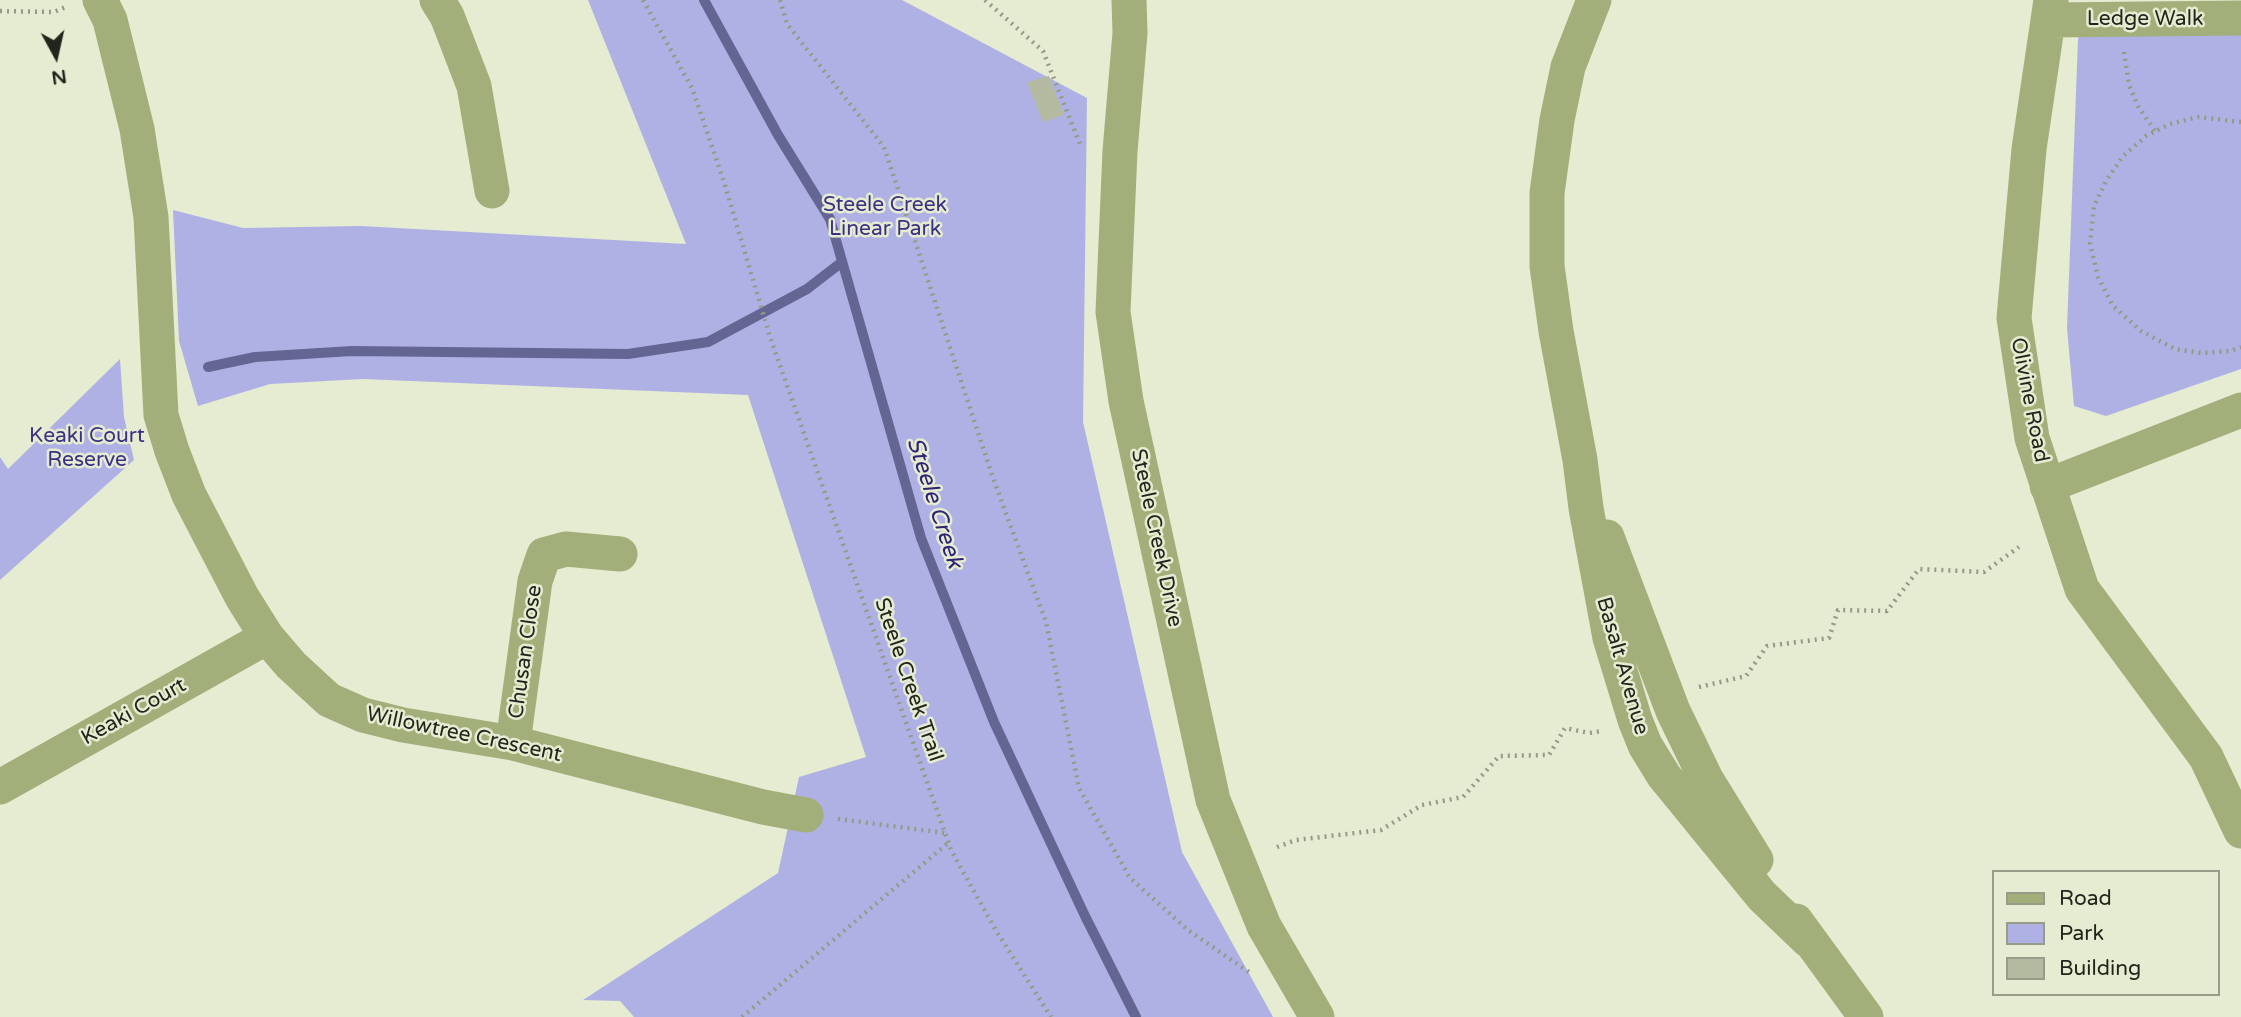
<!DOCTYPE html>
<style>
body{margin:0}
#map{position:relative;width:2241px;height:1017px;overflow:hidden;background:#e5ecd1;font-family:"Varela Round",sans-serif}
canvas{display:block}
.legend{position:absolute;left:1992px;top:870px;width:228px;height:126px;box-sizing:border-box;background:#e5ecd1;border:2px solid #979c88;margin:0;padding:9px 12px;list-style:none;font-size:21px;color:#22251b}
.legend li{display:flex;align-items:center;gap:14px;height:35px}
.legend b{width:35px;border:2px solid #979c88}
.north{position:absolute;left:21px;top:21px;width:70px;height:70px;-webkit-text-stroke:5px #e5ecd1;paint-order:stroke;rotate:172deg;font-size:19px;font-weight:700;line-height:28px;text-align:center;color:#22251b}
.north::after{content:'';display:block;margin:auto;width:24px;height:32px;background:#22251b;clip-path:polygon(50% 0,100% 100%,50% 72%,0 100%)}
</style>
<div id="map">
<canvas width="2241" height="1017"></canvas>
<ul class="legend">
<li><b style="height:9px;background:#a3af7a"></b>Road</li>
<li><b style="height:19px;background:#afb1e4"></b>Park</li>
<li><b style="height:19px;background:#b3baa0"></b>Building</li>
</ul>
<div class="north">N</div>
</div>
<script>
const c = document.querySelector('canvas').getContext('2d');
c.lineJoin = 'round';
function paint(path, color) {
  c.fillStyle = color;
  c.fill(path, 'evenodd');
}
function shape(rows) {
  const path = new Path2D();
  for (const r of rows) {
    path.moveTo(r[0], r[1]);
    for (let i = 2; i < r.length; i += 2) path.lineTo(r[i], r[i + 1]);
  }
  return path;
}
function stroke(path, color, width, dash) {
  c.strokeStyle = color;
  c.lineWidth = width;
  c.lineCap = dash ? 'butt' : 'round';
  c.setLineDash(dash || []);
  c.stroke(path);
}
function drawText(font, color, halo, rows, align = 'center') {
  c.font = font + ' "Varela Round",sans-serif';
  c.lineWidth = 5;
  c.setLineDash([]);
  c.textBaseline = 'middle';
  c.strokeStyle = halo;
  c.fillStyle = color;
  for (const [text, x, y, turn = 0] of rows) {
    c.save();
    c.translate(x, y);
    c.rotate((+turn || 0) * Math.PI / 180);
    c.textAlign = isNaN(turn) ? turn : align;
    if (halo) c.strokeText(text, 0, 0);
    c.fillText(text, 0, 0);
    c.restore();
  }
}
paint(shape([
 [588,0,902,0,1087,98,1083,422,1182,852,1273,1017,634,1017,620,1001,583,1000,778,873,799,777,866,757,748,395,363,379,270,384,198,406,179,341,173,210,243,228,361,226,686,244],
 [2241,12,2241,369,2106,416,2074,406,2067,328,2079,14],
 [120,359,124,417,134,460,0,580,0,457,8,469]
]), '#afb1e4');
stroke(shape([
 [704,0,778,135,830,219,921,538,994,722,1085,916,1136,1017],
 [208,367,255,357,352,351,628,354,708,342,807,289,842,262]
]), '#646593', 10);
paint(shape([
 [1049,76,1064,115,1043,122,1027,82]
]), '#b3baa0');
stroke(shape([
 [643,0,692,88,724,182,770,337,951,850,995,929,1051,1017],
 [780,0,787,24,884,147,993,478,1046,622,1079,788,1130,878,1188,930,1249,972],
 [985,0,1043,51,1081,147],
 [0,11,54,12,68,6],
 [2124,52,2129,85,2138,106,2155,131],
 [2241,122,2198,117,2170,124,2146,136,2123,156,2106,181,2094,206,2090,243,2098,277,2113,306,2141,331,2175,349,2202,353,2230,351,2241,347],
 [1699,687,1746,676,1767,646,1829,638,1838,610,1887,611,1919,569,1984,572,2019,547],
 [838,819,945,833],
 [1277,847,1296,840,1381,830,1422,805,1463,797,1499,756,1549,755,1565,728,1589,733,1603,731],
 [742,1017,948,843]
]), '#949a86', 4.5, [2, 5]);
stroke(shape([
 [100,0,110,20,137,129,151,217,161,415,172,451,189,495,242,597,267,637,291,665,329,700,363,715,403,725,513,743,763,807,806,815],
 [437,0,447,16,474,86,492,191],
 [1129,0,1130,33,1120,151,1113,312,1126,401,1213,800,1264,926,1317,1017],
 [1594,0,1568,67,1557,120,1547,193,1547,266,1556,331,1580,460,1586,508,1610,638,1635,720,1645,745,1664,776,1762,896,1808,940],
 [2051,0,2029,149,2014,318,2032,438,2082,589,2206,757,2241,831],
 [2048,20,2241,18],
 [2047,486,2241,410],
 [1607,537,1673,711,1706,779,1756,860],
 [513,743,535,581,544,555,566,549,620,554],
 [0,787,267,637],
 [1796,921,1866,1017]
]), '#a3af7a', 35);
drawText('21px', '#22251b', '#e5ecd1', [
 ["Ledge Walk",2145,19],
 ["Olivine Road",2029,400,79],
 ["Steele Creek Drive",1156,538,78],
 ["Chusan Close",526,652,-82],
 ["Basalt Avenue",1622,666,74],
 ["Steele Creek Trail",908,680,71],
 ["Keaki Court",134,712,-29],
 ["Willowtree Crescent",464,735,12]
]);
drawText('21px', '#3a3184', '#e5ecd1', [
 ["Steele Creek",885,205],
 ["Linear Park",885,229],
 ["Keaki Court",87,436],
 ["Reserve",87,460]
]);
drawText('italic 23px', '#2e2374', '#e5ecd1', [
 ["Steele Creek",934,503,72]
]);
</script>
